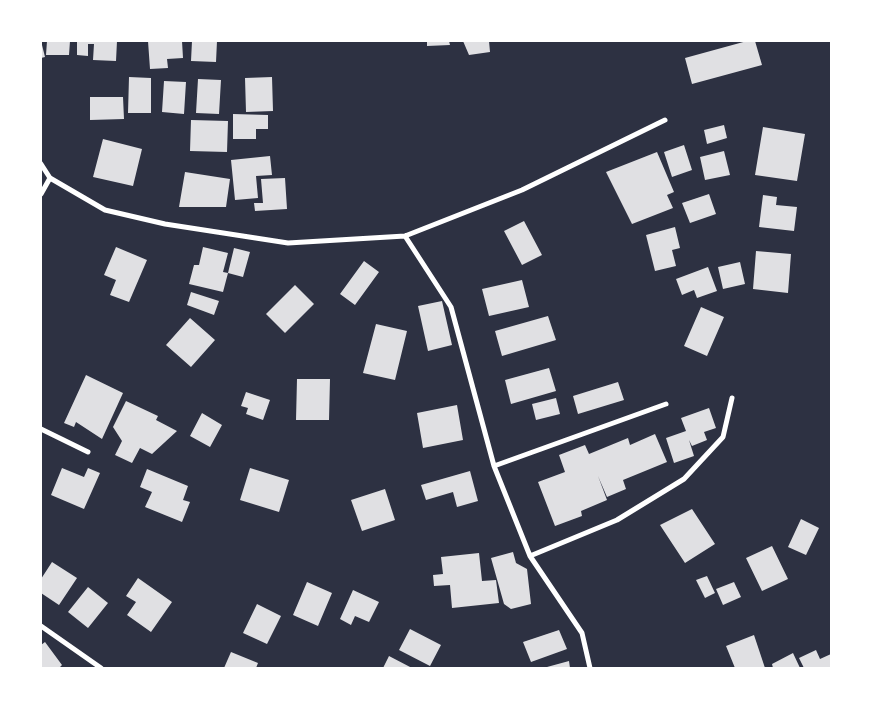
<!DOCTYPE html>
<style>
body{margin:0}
#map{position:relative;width:872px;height:709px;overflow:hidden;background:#2d3142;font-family:Helvetica,sans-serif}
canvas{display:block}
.frame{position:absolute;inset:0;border:42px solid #fff;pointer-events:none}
</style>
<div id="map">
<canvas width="872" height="709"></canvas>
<div class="frame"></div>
</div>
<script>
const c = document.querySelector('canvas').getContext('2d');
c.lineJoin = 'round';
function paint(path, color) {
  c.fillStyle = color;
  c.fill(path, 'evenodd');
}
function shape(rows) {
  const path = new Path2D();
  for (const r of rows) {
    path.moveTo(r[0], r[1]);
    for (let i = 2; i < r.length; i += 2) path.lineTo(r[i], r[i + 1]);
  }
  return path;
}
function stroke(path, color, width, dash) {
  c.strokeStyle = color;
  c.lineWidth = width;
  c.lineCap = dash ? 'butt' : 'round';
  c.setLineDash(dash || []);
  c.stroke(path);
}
paint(shape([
 [41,41,45,57,41,58],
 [47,41,70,41,69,55,46,55],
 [77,41,117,41,116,61,93,60,94,44,88,44,88,56,77,55],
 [148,41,182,41,183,58,167,59,168,68,150,69],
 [192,41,217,41,216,62,191,61],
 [427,41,449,41,450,45,427,46],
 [463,41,489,41,490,52,469,55],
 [747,41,755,41,762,65,692,84,685,58],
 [129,77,151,78,151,113,128,113],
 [272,77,273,111,246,112,245,78],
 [198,79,221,80,219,114,196,113],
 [164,81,186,82,184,114,162,112],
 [90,97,123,97,124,119,90,120],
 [233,114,268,115,268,129,256,129,256,139,233,139],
 [191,120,228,121,227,152,190,151],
 [724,125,727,138,707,144,704,130],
 [763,127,805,134,797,181,755,175],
 [103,139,142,149,133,186,93,177],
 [684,145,692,170,672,177,664,152],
 [724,151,730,175,705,180,700,157],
 [657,152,674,192,667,195,673,208,632,224,606,172],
 [270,156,272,175,256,176,258,198,235,200,231,160],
 [185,172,230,179,226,207,179,207],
 [285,178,287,209,255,211,254,203,263,203,261,179],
 [709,194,716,214,690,223,682,203],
 [763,195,777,197,776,205,797,207,794,231,759,227],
 [524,221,542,255,522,265,504,231],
 [675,227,680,248,672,250,676,266,655,271,646,235],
 [116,247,147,260,129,302,110,295,116,280,104,275],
 [203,247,228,253,223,272,228,273,223,292,189,284,194,265,199,265],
 [234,248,250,252,243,277,228,273],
 [756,251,791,254,788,293,753,289],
 [364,261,379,272,355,305,340,294],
 [740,262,745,284,723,289,718,267],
 [708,267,717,291,697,298,694,290,682,295,676,279],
 [522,280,529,307,489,316,482,289],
 [295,285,314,304,285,333,266,314],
 [191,292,219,301,214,315,187,305],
 [442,301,452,345,428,351,418,306],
 [701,307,724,317,707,356,684,346],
 [548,316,556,340,502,356,495,331],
 [190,318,215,340,191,367,166,345],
 [376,324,407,331,395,380,363,373],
 [549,368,556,391,511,404,505,380],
 [86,375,123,393,102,439,76,422,74,427,64,423],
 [297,379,330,379,329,420,296,420],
 [618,382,624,400,578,414,573,396],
 [246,392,270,400,263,420,246,414,248,408,241,406],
 [556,398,560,414,536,420,532,404],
 [126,401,158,416,156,420,177,431,152,454,140,448,132,463,115,455,122,441,113,427],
 [457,405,463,440,423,448,417,413],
 [709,408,716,428,704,432,707,440,692,446,689,440,694,456,674,463,666,438,686,431,681,418],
 [202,413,222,425,210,447,190,436],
 [655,434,667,462,623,480,626,489,607,497,598,476,607,500,581,511,582,516,555,526,538,482,565,472,559,455,585,445,589,454,628,438,630,445],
 [62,468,84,477,88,468,100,473,84,509,51,495],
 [250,468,289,480,279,512,240,500],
 [147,469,188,486,183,500,190,502,182,522,145,507,152,492,140,487],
 [470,471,478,501,457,507,453,492,426,500,421,485],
 [385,489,395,520,362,531,351,500],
 [692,509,715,544,685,563,660,525],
 [801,519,819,528,806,555,788,547],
 [772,546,788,579,762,591,746,558],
 [513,552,516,563,527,569,531,604,511,609,504,604,491,558],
 [479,553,482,581,496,580,499,603,452,608,450,585,434,586,433,575,443,574,441,557],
 [52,562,77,578,59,605,41,593,41,579],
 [707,576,715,593,705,598,696,580],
 [138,578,172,602,151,632,127,615,136,602,126,596],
 [307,582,332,593,318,626,293,615],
 [734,582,741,597,723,605,716,589],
 [88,587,108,603,88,628,68,612],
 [353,590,379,602,369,622,355,616,351,625,340,619],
 [257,604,281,616,267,644,243,633],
 [410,629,441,645,430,666,399,650],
 [559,630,567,649,531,662,523,642],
 [754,635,765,668,735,668,726,646],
 [45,642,62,665,59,668,41,668,41,645],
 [816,650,820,659,831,654,831,668,804,668,799,658],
 [231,652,258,663,256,668,224,668],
 [793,653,800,668,773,668,772,664],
 [389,656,412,668,383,668],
 [569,661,570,668,547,668,547,667]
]), '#e0e0e3');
stroke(shape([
 [41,164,50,178,105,210,165,224,288,243,405,236,522,190,665,120],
 [41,194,50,178],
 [405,236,451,307,494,466,530,556,582,633,590,668],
 [41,429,88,452],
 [494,466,666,404],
 [530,556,617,520,684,479,723,437,732,398],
 [41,626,101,668]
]), '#fff', 5);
</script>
